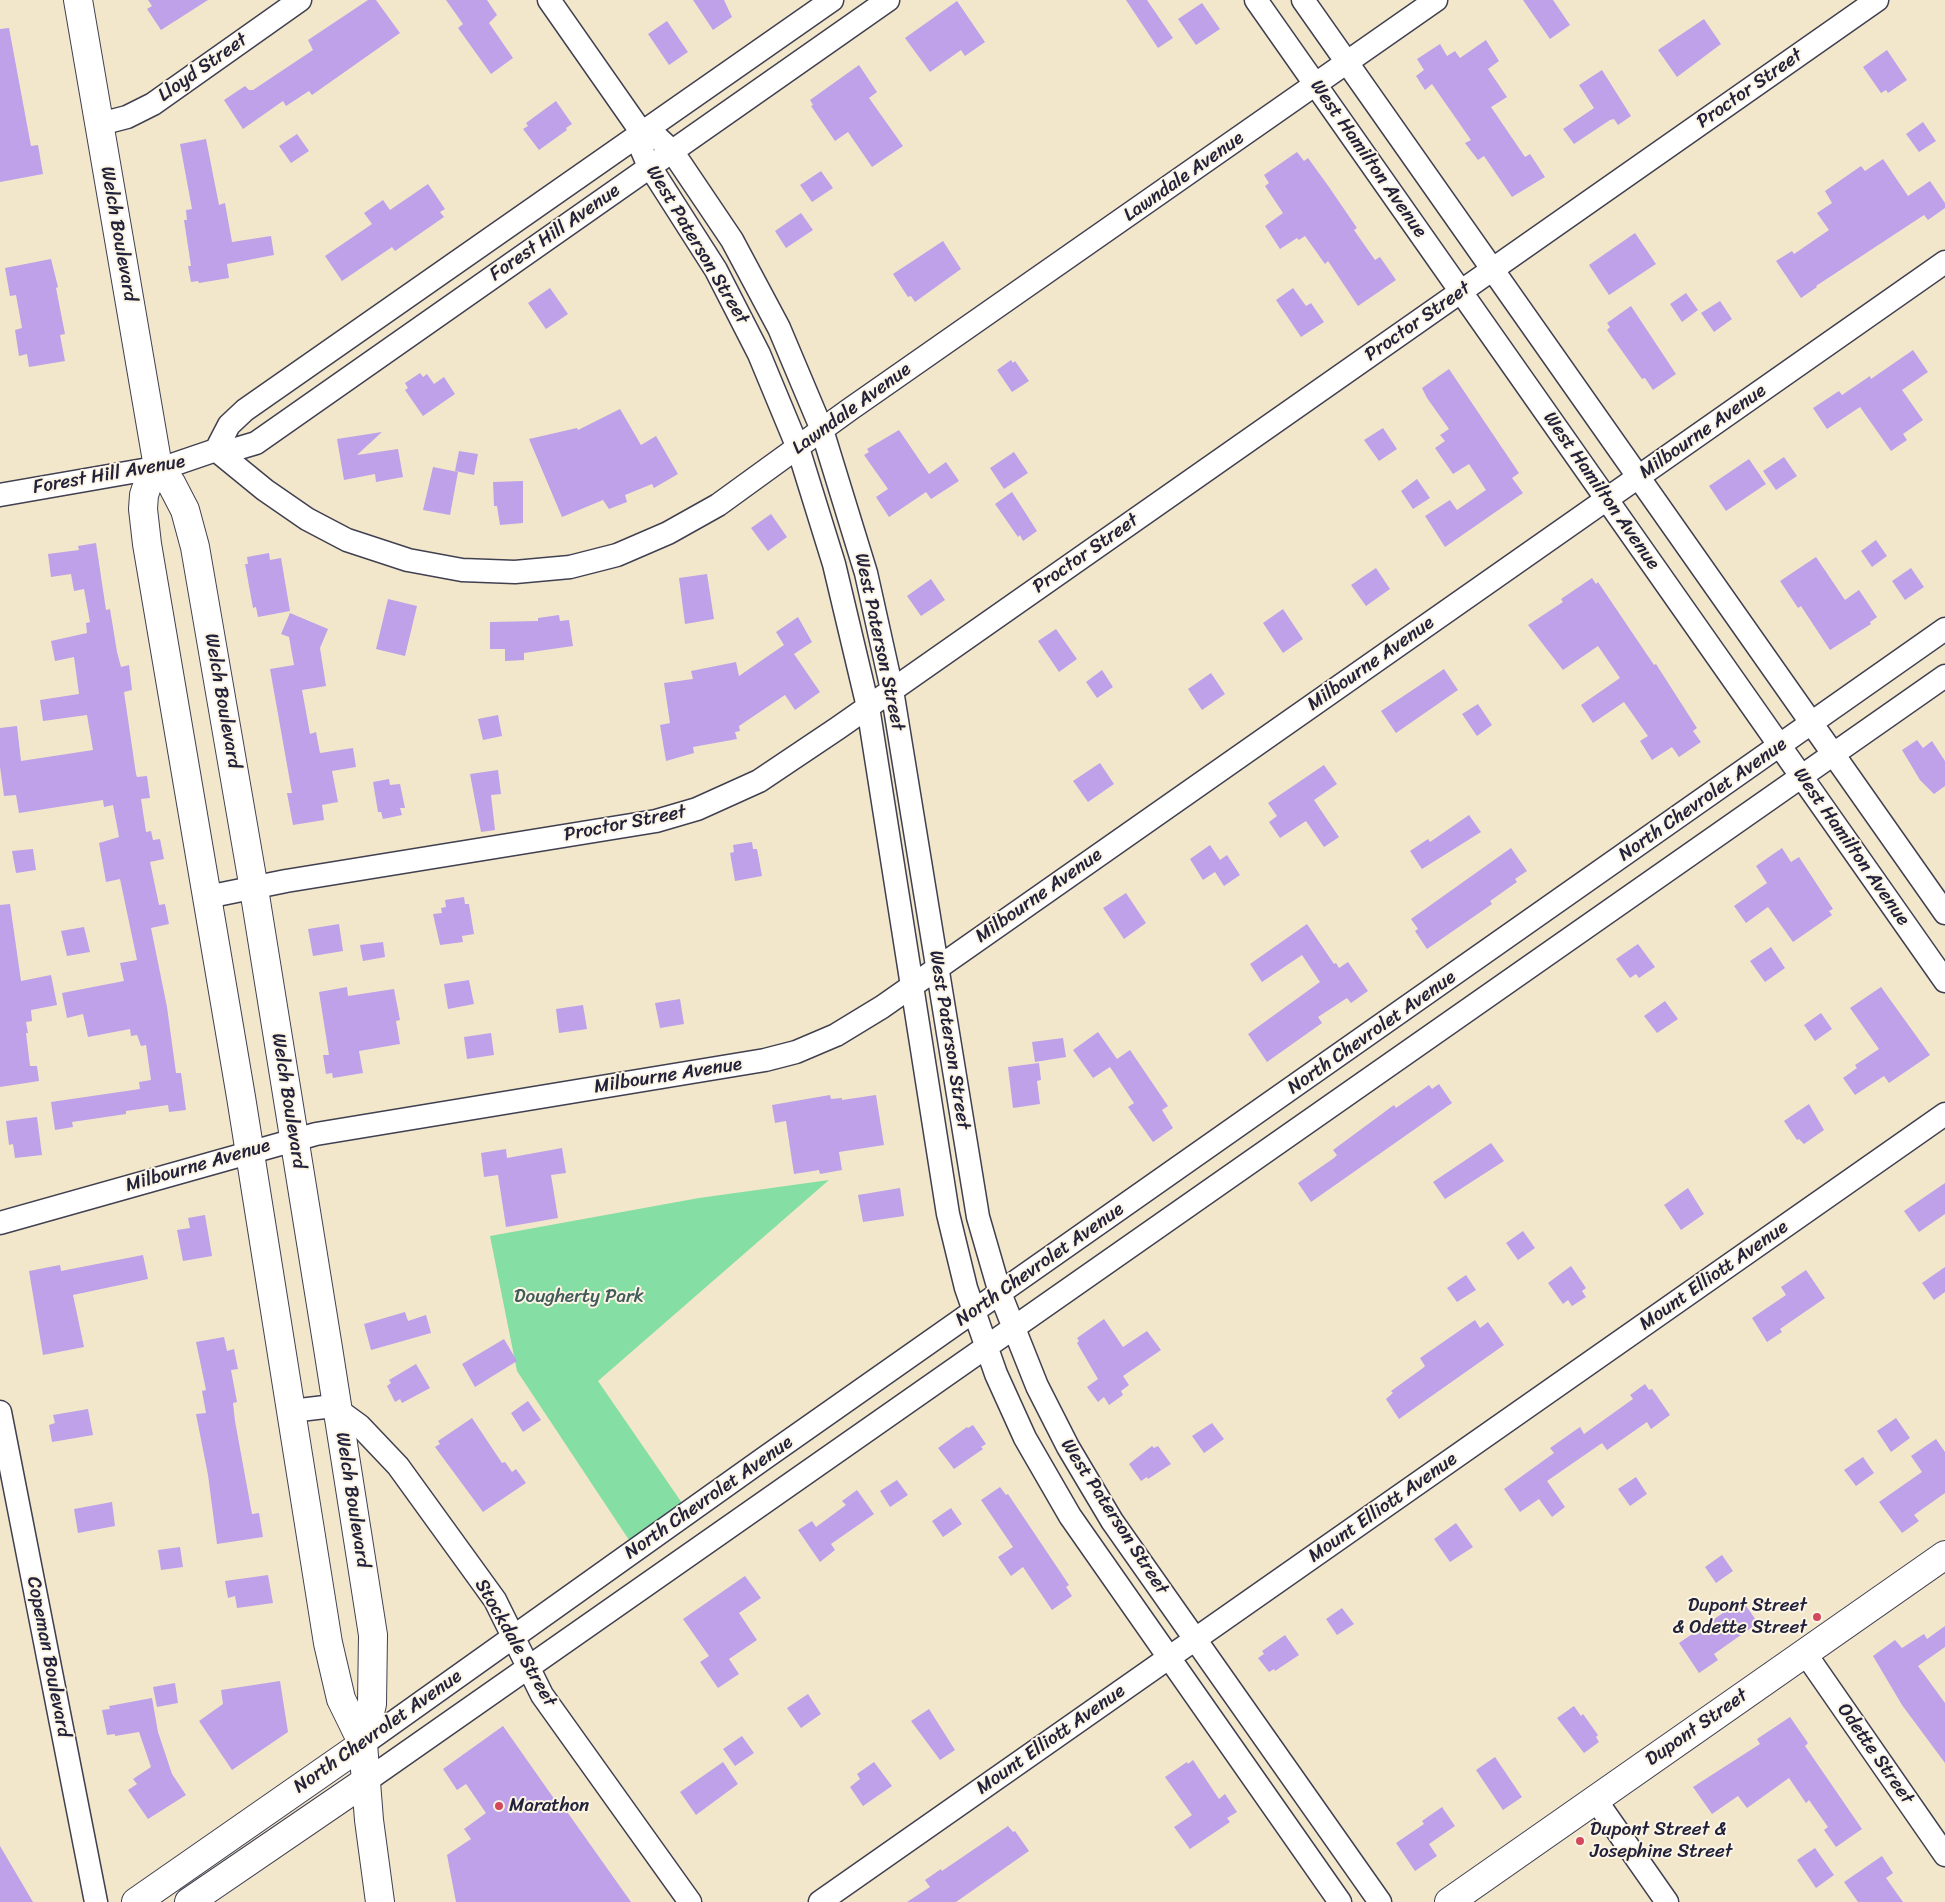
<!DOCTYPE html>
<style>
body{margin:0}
canvas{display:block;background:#f2e7cb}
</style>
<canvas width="1945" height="1902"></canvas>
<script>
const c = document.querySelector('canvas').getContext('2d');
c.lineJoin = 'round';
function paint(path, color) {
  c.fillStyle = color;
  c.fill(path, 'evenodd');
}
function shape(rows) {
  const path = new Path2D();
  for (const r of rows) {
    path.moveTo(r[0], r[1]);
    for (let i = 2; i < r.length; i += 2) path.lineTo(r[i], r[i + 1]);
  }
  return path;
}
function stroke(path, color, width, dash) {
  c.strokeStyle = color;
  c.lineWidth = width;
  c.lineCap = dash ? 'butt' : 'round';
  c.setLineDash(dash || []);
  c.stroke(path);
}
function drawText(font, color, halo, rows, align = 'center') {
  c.font = font + ' Sriracha,sans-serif';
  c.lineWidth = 4;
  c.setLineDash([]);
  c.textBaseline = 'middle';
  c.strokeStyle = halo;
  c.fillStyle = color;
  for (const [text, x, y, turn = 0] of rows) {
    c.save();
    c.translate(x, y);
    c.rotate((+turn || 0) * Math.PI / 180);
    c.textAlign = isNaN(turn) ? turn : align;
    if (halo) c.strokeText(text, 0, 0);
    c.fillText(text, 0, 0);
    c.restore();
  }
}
paint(shape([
 [829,1180,598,1381,682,1503,629,1540,517,1371,490,1236,699,1198]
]), '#85dfa4');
paint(shape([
 [148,0,208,0,161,30,147,9,152,6],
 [368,0,376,0,400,33,312,95,309,91,286,106,283,101,243,129,224,100,245,86,249,90,253,90,313,50,308,40],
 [446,0,487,0,497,15,489,23,513,58,491,74,458,28,463,24],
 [693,0,724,0,732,17,713,30],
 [1126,0,1147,0,1173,38,1158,48],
 [1523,0,1553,0,1570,25,1550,39],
 [957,1,985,42,965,56,961,50,930,72,905,38],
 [1202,3,1220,29,1196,45,1178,19],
 [1704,19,1721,44,1677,77,1658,50],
 [667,21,688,52,669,65,648,34],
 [9,28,31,146,38,145,43,174,0,182,0,29],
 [1486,40,1499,61,1488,69,1507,97,1491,107,1525,157,1530,154,1545,177,1512,197,1484,156,1478,160,1465,143,1471,140,1432,84,1425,90,1416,76,1424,70,1417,59,1440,44,1447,56,1455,51,1460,58],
 [1887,50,1907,80,1888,93,1886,90,1881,93,1863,67],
 [859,65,877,92,869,98,903,146,872,167,848,132,835,141,811,106,813,105,810,100],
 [1602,70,1631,116,1618,125,1614,119,1610,120,1574,144,1563,129,1594,108,1579,85],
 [556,101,572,124,566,128,567,130,539,150,523,129,528,126,526,123],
 [1923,122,1936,141,1919,152,1906,134],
 [297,134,309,151,291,163,279,146],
 [206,139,219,205,225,203,232,242,271,236,274,255,227,264,229,278,199,283,198,281,191,282,188,266,191,266,184,220,187,220,186,210,192,209,180,144],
 [1297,152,1304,161,1308,158,1329,187,1357,228,1354,230,1375,260,1380,257,1396,280,1358,306,1328,261,1325,264,1305,236,1299,240,1297,238,1280,249,1265,226,1283,213,1265,186,1269,183,1264,175],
 [1883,159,1908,196,1930,181,1945,203,1945,208,1928,220,1924,215,1816,286,1817,287,1801,298,1776,261,1792,251,1794,254,1829,230,1817,213,1832,203,1825,191,1861,166,1865,171],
 [821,171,833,188,812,202,800,185],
 [428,184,445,209,440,212,444,217,395,251,392,247,342,281,325,256,372,224,364,213,383,200,390,210],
 [801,213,813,230,786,248,775,231],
 [1635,233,1656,264,1609,295,1589,265],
 [943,241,961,269,915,302,911,296,908,297,893,274],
 [51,259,58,287,56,288,65,334,60,335,65,361,29,367,27,354,19,356,15,330,22,328,16,295,10,296,5,268],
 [550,288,568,314,546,329,528,303],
 [1293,288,1306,306,1311,303,1324,322,1301,337,1276,300],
 [1686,293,1698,310,1682,322,1670,304],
 [1720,301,1732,319,1714,332,1701,313],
 [1631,306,1676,374,1653,390,1645,378,1642,379,1607,330,1610,327,1607,323],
 [1913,350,1928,372,1902,390,1923,420,1903,434,1907,440,1891,451,1860,407,1827,429,1813,408,1839,391,1842,395,1870,376,1871,379],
 [1011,360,1013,363,1015,361,1029,381,1012,392,997,370],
 [1449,369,1519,473,1512,478,1523,493,1445,547,1425,516,1450,500,1457,510,1486,490,1469,464,1453,474,1435,448,1445,441,1440,435,1449,429,1427,398,1422,388],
 [420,373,423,377,427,374,434,384,444,377,455,394,423,416,405,390,408,388,405,383],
 [620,409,641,445,656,436,678,474,654,488,652,484,625,495,627,502,609,509,603,500,562,517,529,439,577,428,578,430],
 [1383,428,1397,449,1379,461,1364,440],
 [899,430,929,474,946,462,959,481,931,499,926,492,889,517,876,497,888,489,864,455,869,452,867,449],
 [382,432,357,455,398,449,403,477,376,482,375,474,344,480,337,439],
 [459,451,478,454,474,475,455,471],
 [1014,452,1028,473,1004,489,990,468],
 [1784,457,1797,476,1776,490,1763,471],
 [1749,459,1766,484,1726,511,1709,486],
 [433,467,458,472,450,515,423,510],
 [1417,479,1430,498,1413,509,1401,491],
 [523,481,523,523,500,525,497,506,494,506,493,482],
 [1012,492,1037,531,1023,541,1020,535,1018,537,995,504],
 [771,514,787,537,768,551,751,528],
 [1876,540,1887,556,1872,567,1861,551],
 [96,543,106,610,110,609,117,652,121,667,129,665,132,690,124,692,136,774,137,777,147,776,150,798,141,799,146,832,151,831,153,840,160,839,164,859,150,862,159,905,165,904,169,924,151,928,167,1007,176,1073,181,1073,186,1110,169,1112,168,1105,126,1111,126,1114,72,1122,73,1127,55,1130,51,1102,140,1089,139,1082,151,1080,146,1045,141,1046,137,1035,131,1036,130,1029,88,1037,83,1014,67,1018,62,993,124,981,120,963,137,960,120,879,106,882,99,843,119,837,113,805,104,807,103,800,19,813,16,795,4,796,0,767,0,728,17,726,21,761,93,750,87,715,43,721,40,700,79,694,74,657,55,661,51,641,87,633,86,623,90,622,84,589,74,591,71,574,51,577,48,554,79,550,78,546],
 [269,553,270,560,281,558,290,611,258,617,256,607,253,608,245,564,248,564,247,557],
 [1816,557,1845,600,1859,590,1877,617,1870,622,1871,624,1830,650,1801,606,1798,608,1780,581],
 [1376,568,1390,589,1366,606,1351,585],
 [1911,568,1924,587,1905,600,1892,581],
 [707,574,714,619,685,624,679,578],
 [1592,578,1596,584,1598,582,1654,665,1656,664,1697,728,1693,731,1701,742,1679,757,1672,747,1652,760,1640,741,1648,736,1624,702,1593,723,1581,705,1620,678,1598,646,1563,670,1528,625,1563,602,1561,599],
 [931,579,945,600,921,616,907,596],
 [388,599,417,606,405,656,376,649],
 [1283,609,1303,639,1283,653,1263,623],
 [290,613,328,629,320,648,326,686,302,690,310,734,316,732,320,753,353,748,356,767,332,771,338,802,322,805,324,820,293,825,287,793,292,793,270,669,294,665,289,637,281,634],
 [559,615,560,621,569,620,573,646,524,653,524,660,505,661,505,649,490,649,490,622,538,621,538,618],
 [798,617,812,642,794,654,820,692,795,710,785,695,739,726,740,731,735,732,737,739,693,747,694,753,666,761,660,725,670,723,664,683,693,679,691,671,736,662,739,676,784,645,776,632],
 [1056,629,1077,659,1059,672,1038,641],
 [1444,669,1458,690,1396,733,1381,711],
 [1102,670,1113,687,1097,698,1086,682],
 [1211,673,1225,694,1202,710,1188,689],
 [1478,704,1492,725,1477,736,1462,714],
 [498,715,502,736,483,740,478,719],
 [1917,740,1923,748,1932,741,1945,761,1945,786,1934,794,1920,780,1902,750],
 [1100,763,1114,784,1088,802,1073,781],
 [1324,765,1337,784,1314,800,1339,837,1324,847,1306,821,1280,838,1269,822,1277,816,1268,803],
 [498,770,501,794,491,795,495,830,481,832,470,774],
 [389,779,390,785,400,784,405,808,400,808,402,815,383,819,381,812,378,812,373,782],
 [1469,815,1481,832,1422,869,1410,851,1428,839,1430,842],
 [752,842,753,849,757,849,762,876,735,881,730,853,734,852,733,845],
 [1210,845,1220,860,1227,855,1240,875,1224,886,1215,872,1203,880,1190,859],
 [1511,848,1527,871,1515,879,1517,882,1490,901,1492,904,1427,949,1415,931,1418,929,1411,919],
 [1782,848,1791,862,1799,857,1833,909,1829,911,1832,915,1793,942,1768,907,1746,923,1734,906,1767,883,1756,866],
 [33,849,36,870,16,873,12,851],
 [1126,893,1146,923,1124,939,1103,908],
 [464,897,465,904,469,904,474,934,462,936,463,942,440,945,433,914,442,913,441,908,446,907,445,900],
 [10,904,21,981,51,975,57,1005,31,1010,32,1021,26,1022,28,1033,26,1033,30,1066,37,1066,39,1081,0,1087,0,905],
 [339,924,343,951,313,956,308,929],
 [1307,924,1334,964,1336,963,1339,968,1348,962,1368,991,1351,1003,1347,998,1318,1017,1322,1023,1267,1062,1248,1034,1320,982,1302,955,1262,982,1250,964],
 [84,927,90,952,67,956,61,931],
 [383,942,385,957,363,961,360,945],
 [1638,944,1655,967,1639,978,1636,974,1630,978,1616,959],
 [1771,947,1785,968,1765,982,1750,961],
 [469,980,474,1004,448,1009,444,984],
 [347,987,348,996,394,989,400,1020,396,1021,400,1044,359,1051,363,1073,333,1078,332,1073,326,1074,323,1055,329,1055,319,992],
 [1881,987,1930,1055,1889,1083,1884,1076,1855,1095,1843,1078,1857,1068,1855,1065,1879,1049,1850,1008],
 [680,999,684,1024,660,1028,655,1003],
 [1665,1001,1678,1019,1657,1033,1644,1016],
 [583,1005,587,1029,559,1033,556,1009],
 [1821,1013,1832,1029,1815,1041,1804,1025],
 [1098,1032,1117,1059,1130,1050,1168,1106,1162,1110,1173,1128,1153,1142,1128,1107,1134,1103,1110,1067,1093,1078,1073,1050],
 [491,1033,494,1055,467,1059,464,1037],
 [1063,1038,1066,1057,1035,1062,1032,1042],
 [1039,1063,1041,1080,1037,1081,1040,1104,1013,1108,1008,1067],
 [1439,1084,1452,1103,1311,1202,1298,1183,1334,1158,1337,1155,1333,1150,1394,1105,1396,1108,1429,1085,1432,1089],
 [830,1095,831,1099,842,1098,842,1100,876,1095,884,1145,839,1152,842,1170,820,1174,819,1170,794,1174,786,1121,775,1123,772,1105],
 [1809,1104,1824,1130,1804,1144,1799,1139,1797,1140,1784,1121],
 [37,1117,42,1155,15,1158,13,1144,9,1145,6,1121],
 [1491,1143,1504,1161,1445,1199,1433,1182],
 [562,1148,566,1173,551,1175,558,1218,506,1227,498,1175,484,1177,481,1153,506,1149,507,1158],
 [1945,1183,1945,1214,1919,1232,1904,1211],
 [900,1188,904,1216,863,1222,858,1195],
 [1688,1188,1704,1214,1681,1230,1664,1205],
 [205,1215,212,1256,183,1261,177,1230,190,1228,188,1218],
 [1523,1231,1535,1248,1518,1260,1506,1243],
 [143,1255,148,1279,73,1295,84,1347,43,1355,29,1271,60,1265,61,1271],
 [1571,1266,1586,1288,1582,1291,1586,1297,1572,1306,1568,1300,1563,1304,1548,1283],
 [1945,1267,1945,1292,1934,1300,1922,1283],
 [1806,1270,1825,1298,1780,1329,1782,1332,1767,1342,1752,1318,1786,1295,1781,1287],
 [1466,1275,1476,1290,1457,1302,1447,1288],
 [405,1312,408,1321,426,1315,431,1333,371,1350,364,1324],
 [1104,1319,1123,1347,1147,1331,1161,1350,1123,1376,1129,1385,1121,1391,1123,1395,1109,1405,1104,1397,1098,1402,1087,1387,1098,1379,1077,1343,1079,1341,1077,1338],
 [1475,1320,1480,1328,1488,1322,1504,1345,1399,1419,1386,1399,1393,1393,1391,1391,1423,1368,1425,1366,1420,1358],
 [224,1337,227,1351,234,1349,238,1369,231,1370,237,1402,233,1403,235,1421,252,1514,259,1513,263,1537,217,1544,208,1475,196,1414,206,1413,202,1391,206,1390,196,1342],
 [504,1339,517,1361,475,1387,462,1364],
 [416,1364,430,1388,402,1403,400,1399,395,1402,387,1386,391,1383,389,1380],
 [1645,1384,1649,1390,1652,1389,1670,1415,1651,1429,1647,1422,1607,1450,1602,1443,1547,1481,1565,1507,1552,1517,1539,1499,1520,1512,1504,1489,1554,1453,1550,1448,1580,1427,1584,1434,1633,1399,1630,1395],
 [528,1401,541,1420,523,1432,511,1413],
 [88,1409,93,1435,52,1442,49,1425,55,1423,53,1415],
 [472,1418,502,1463,505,1462,512,1472,516,1469,526,1483,483,1512,435,1447,440,1444,438,1441],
 [1896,1418,1910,1438,1891,1452,1877,1431],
 [1212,1423,1224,1439,1204,1453,1192,1436],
 [973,1425,986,1444,981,1447,983,1449,954,1469,938,1448,967,1427,968,1428],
 [1936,1439,1945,1452,1945,1493,1914,1515,1919,1521,1902,1533,1879,1502,1922,1472,1911,1456],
 [1152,1446,1154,1448,1158,1446,1171,1464,1148,1479,1147,1477,1141,1481,1129,1464],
 [1863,1457,1874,1473,1856,1486,1844,1470],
 [1636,1477,1647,1494,1630,1506,1618,1489],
 [897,1480,908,1495,890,1507,880,1491],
 [1000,1487,1006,1495,1008,1494,1069,1585,1066,1587,1072,1596,1052,1610,1023,1567,1011,1576,998,1557,1013,1547,981,1500],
 [857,1490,874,1514,831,1544,835,1550,820,1562,798,1530,812,1521,816,1527,846,1505,842,1501],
 [112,1502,115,1526,78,1533,74,1509],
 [951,1508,962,1524,943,1537,932,1521],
 [1456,1523,1473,1547,1450,1562,1434,1539],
 [180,1547,183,1567,161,1570,158,1550],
 [1722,1555,1733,1571,1716,1583,1705,1567],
 [268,1575,273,1603,237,1608,235,1596,228,1598,225,1581],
 [745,1576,761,1598,739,1613,757,1640,729,1659,739,1674,718,1688,700,1662,709,1656,683,1619],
 [1742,1600,1758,1623,1714,1654,1718,1660,1699,1673,1679,1643],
 [1342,1608,1354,1624,1337,1635,1326,1619],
 [1945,1626,1945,1647,1918,1666,1945,1703,1945,1763,1902,1705,1873,1656,1895,1640,1902,1648,1924,1634,1927,1639],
 [1285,1635,1299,1655,1275,1671,1274,1669,1269,1672,1258,1658,1264,1654,1262,1651],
 [280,1681,288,1732,232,1770,199,1721,223,1704,221,1690],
 [175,1683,178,1703,157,1707,153,1687],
 [808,1694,821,1714,801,1728,787,1708],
 [152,1698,158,1732,172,1774,186,1795,148,1819,128,1790,137,1784,133,1779,151,1767,139,1732,115,1736,115,1734,107,1735,102,1710,110,1709,109,1706],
 [1574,1706,1581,1716,1583,1714,1598,1735,1596,1737,1599,1742,1584,1753,1557,1718],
 [929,1709,955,1750,940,1760,911,1721],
 [1790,1717,1808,1743,1805,1746,1862,1829,1836,1847,1824,1830,1828,1827,1809,1800,1806,1803,1789,1778,1747,1808,1738,1796,1712,1814,1693,1787,1760,1744,1757,1739],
 [503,1726,555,1800,558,1799,631,1902,456,1902,447,1855,471,1839,464,1829,486,1813,466,1784,457,1790,443,1769],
 [742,1736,754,1753,735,1766,723,1749],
 [1495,1757,1522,1797,1503,1810,1476,1770],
 [1193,1760,1219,1799,1225,1794,1237,1812,1227,1818,1230,1822,1190,1849,1174,1827,1192,1815,1165,1777,1187,1762,1188,1764],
 [723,1762,738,1784,696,1815,680,1792],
 [874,1762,892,1786,863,1806,850,1787,860,1779,857,1774],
 [1442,1807,1455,1826,1429,1844,1437,1856,1415,1871,1396,1843,1424,1824,1422,1821],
 [1008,1826,1013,1832,1015,1831,1029,1851,956,1902,907,1902,930,1887,925,1880,941,1869,942,1871],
 [0,1846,33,1902,0,1902],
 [1815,1848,1834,1875,1816,1888,1797,1860],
 [1882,1856,1893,1873,1886,1878,1903,1902,1858,1902,1844,1882]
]), '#bea1e8');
const minor = shape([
 [549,0,642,133,658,138,672,151,732,240,779,328,822,430,866,573,892,690,978,1217,1000,1293,1037,1386,1068,1447,1112,1521,1380,1902],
 [1256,0,1945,981],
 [1303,0,1945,913],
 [100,124,127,117,153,104,300,0],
 [642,133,641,148,647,162,716,270,759,354,798,448,834,564,868,707,948,1214,966,1288,996,1374,1025,1438,1070,1516,1340,1902],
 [216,450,265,490,307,519,347,540,408,560,462,570,515,572,570,567,617,555,668,533,718,505,849,410,1436,0],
 [216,450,229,425,245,410,832,0],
 [0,495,172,465,216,450,236,449,256,443,888,0],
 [207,897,286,881,656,821,697,809,759,781,838,728,1877,0],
 [0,1223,316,1134,765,1060,796,1052,836,1035,882,1007,1945,262],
 [291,1411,325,1407,338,1410,360,1426,398,1466,495,1600,542,1695,690,1902],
 [0,1412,96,1902],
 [1805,1653,1945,1855],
 [363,1744,766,1457,1945,629],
 [366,1781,1945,676],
 [1595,1799,1667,1902],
 [820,1902,1945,1114]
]);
const tertiary = shape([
 [136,1902,363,1744],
 [189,1902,366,1781],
 [1449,1902,1945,1555]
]);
const secondary = shape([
 [78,0,158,467,171,483,185,510,195,547,254,889,328,1348,373,1635,372,1704,363,1744,369,1820,380,1902],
 [158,467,148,483,144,495,143,509,147,544,241,1097,328,1643,341,1699,363,1744]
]);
stroke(minor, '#414051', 25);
stroke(tertiary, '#414051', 30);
stroke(secondary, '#414051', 30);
stroke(minor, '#fff', 22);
stroke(tertiary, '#fff', 28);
stroke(secondary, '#fff', 28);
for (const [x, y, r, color] of [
 [1817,1617,5,"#d1495b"],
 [499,1806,5,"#d1495b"],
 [1580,1841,5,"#d1495b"]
]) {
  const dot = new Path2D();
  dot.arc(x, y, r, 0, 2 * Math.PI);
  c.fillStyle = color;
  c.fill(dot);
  stroke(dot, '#fcf5e5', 2);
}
drawText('19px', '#22223b', '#fcf5e5', [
 ["Lloyd Street",203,68,-35],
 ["Proctor Street",1750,89,-35],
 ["West Hamilton Avenue",1368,159,55],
 ["Lawndale Avenue",1184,177,-35],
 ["Forest Hill Avenue",555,233,-35],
 ["Welch Boulevard",118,234,80],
 ["West Paterson Street",697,245,59],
 ["Proctor Street",1418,322,-35],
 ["Lawndale Avenue",852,409,-36],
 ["Milbourne Avenue",1703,432,-35],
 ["Forest Hill Avenue",109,475,-10],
 ["West Hamilton Avenue",1601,491,55],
 ["Proctor Street",1086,554,-35],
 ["West Paterson Street",879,642,78],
 ["Milbourne Avenue",1371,664,-35],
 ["Welch Boulevard",222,701,80],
 ["North Chevrolet Avenue",1703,800,-35],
 ["Proctor Street",625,824,-11],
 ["West Hamilton Avenue",1851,847,55],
 ["Milbourne Avenue",1039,896,-35],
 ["North Chevrolet Avenue",1372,1033,-35],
 ["West Paterson Street",949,1040,81],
 ["Milbourne Avenue",668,1076,-9],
 ["Welch Boulevard",288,1101,81],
 ["Milbourne Avenue",198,1166,-16],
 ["North Chevrolet Avenue",1040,1265,-35],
 ["Mount Elliott Avenue",1714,1276,-35],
 ["North Chevrolet Avenue",709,1498,-35],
 ["Welch Boulevard",352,1500,81],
 ["Mount Elliott Avenue",1383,1508,-35],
 ["West Paterson Street",1114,1517,57],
 ["Stockdale Street",515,1643,60],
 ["Copeman Boulevard",48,1657,79],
 ["Dupont Street",1697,1728,-35],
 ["North Chevrolet Avenue",378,1732,-35],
 ["Mount Elliott Avenue",1051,1740,-35],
 ["Odette Street",1875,1754,55]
]);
drawText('19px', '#405b5a', '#fcf5e5', [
 ["Dougherty Park",579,1297]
]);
drawText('19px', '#22223b', '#fcf5e5', [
 ["Dupont Street",1807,1606,"right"],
 ["& Odette Street",1807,1628,"right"],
 ["Marathon",509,1806],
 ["Dupont Street &",1590,1830],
 ["Josephine Street",1590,1852]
], 'left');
</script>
